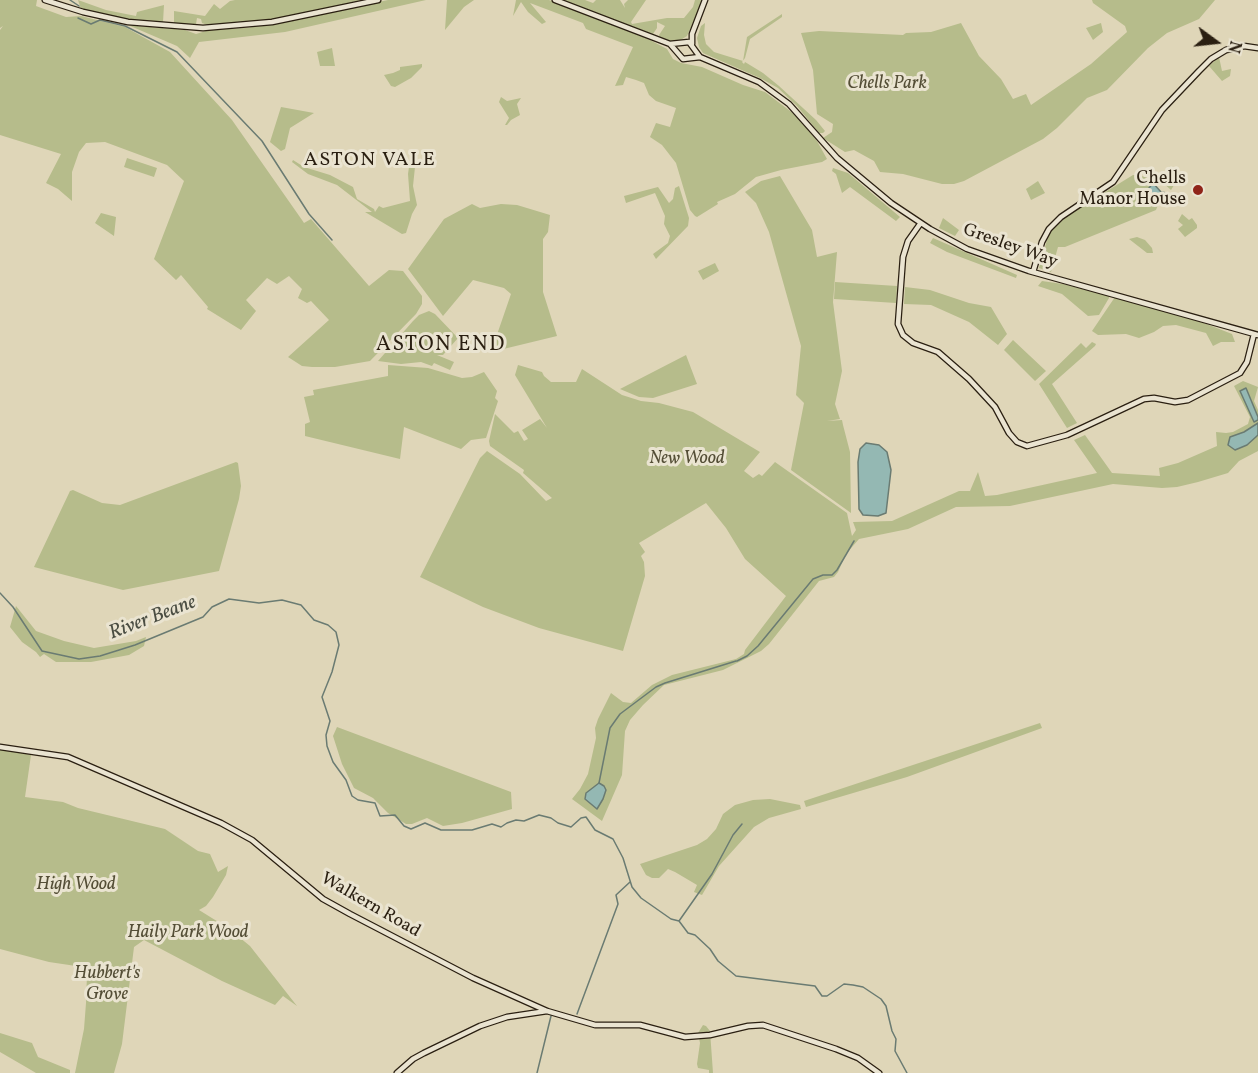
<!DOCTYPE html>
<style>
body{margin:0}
#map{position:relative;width:1258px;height:1073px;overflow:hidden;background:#dfd6b8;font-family:Vollkorn,serif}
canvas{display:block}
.north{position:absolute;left:1186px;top:12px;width:60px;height:60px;-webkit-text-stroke:4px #eae4d1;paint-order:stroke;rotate:105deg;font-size:16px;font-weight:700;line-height:24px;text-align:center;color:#2a1f11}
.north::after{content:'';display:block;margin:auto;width:21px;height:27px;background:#2a1f11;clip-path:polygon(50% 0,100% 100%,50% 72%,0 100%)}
</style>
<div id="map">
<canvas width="1258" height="1073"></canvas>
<div class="north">N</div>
</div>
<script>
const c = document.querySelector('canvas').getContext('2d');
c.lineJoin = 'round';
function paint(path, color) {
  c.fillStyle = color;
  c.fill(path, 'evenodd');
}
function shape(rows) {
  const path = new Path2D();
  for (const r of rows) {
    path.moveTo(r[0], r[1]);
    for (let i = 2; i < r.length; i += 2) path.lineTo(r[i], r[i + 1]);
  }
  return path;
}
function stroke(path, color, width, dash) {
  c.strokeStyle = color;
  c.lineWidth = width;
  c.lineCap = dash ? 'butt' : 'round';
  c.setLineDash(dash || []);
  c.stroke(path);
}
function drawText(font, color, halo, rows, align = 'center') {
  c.font = font + ' Vollkorn,serif';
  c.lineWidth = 6;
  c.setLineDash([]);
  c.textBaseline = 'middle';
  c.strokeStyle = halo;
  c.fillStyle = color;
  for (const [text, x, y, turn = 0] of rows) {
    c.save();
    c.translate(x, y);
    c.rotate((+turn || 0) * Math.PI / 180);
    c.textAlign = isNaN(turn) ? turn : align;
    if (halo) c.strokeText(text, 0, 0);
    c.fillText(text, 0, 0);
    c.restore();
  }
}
paint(shape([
 [0,0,37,0,36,6,66,17,81,16,125,27,170,52,232,120,302,220,304,223,311,219,369,286,389,270,403,271,422,296,422,304,416,314,370,361,335,367,312,367,302,366,288,357,329,320,311,301,307,303,298,298,302,289,289,276,277,284,267,278,246,300,256,311,241,330,207,309,208,307,181,275,176,280,154,259,184,181,167,165,105,142,86,143,79,152,72,172,72,201,58,189,46,183,61,154,0,135,0,30,3,26,0,28],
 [78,0,106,10,136,16,137,12,164,5,163,22,136,21,106,15,81,9],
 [235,0,370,0,270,21,210,26,202,23,201,19,197,18,196,24,174,25,174,11,205,16,214,4,220,9,230,1],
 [388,0,426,0,285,32,199,42,190,58,177,46,128,25,185,30,196,34,209,30,245,28,277,24],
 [447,0,474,0,464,7,445,30],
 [516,0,549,0,591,17,596,17,650,40,667,49,673,59,681,63,702,67,743,85,765,92,798,117,817,141,827,159,822,162,781,170,756,177,735,194,717,202,718,204,697,217,695,216,690,210,676,163,662,145,650,137,656,123,670,127,676,108,656,101,649,95,644,83,636,80,626,77,623,85,615,86,633,47,586,29,583,23,530,3,546,22,542,24,528,12,521,2,513,16],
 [561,0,585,0,593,3,596,0,620,0,625,8,624,4,628,0,646,0,631,22,632,24,667,18,684,18,693,7,695,0,703,0,687,36,679,41,671,42,660,38,659,35,665,26,657,22,657,28,653,34],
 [1092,0,1215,0,1199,19,1167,33,1148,48,1107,90,1087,98,1057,128,1043,139,964,181,954,184,942,184,903,174,880,172,874,161,854,150,845,152,823,138,832,132,833,124,817,114,813,70,801,33,819,31,903,35,906,33,931,32,961,23,979,56,1001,79,1013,99,1026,94,1031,105,1091,64,1127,32,1125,26,1093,3],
 [782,14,782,17,750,39,745,58,742,62,744,64,745,62,763,73,779,86,816,120,825,131,823,133,819,133,797,106,778,88,760,78,712,57,703,53,699,47,697,38,701,26,705,23,704,35,706,44,714,52,743,61,747,37],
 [1101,23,1103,32,1093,40,1086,28],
 [332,48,335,66,320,66,317,52],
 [1219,57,1222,71,1231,69,1230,76,1222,81,1209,66],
 [422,64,422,67,411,78,395,87,391,86,384,75,393,73,400,70,400,67],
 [501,97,507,101,521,98,517,104,520,115,511,120,507,125,505,125,509,118,499,102],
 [281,107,314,113,290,128,285,149,281,151,270,142],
 [127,158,157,168,154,177,124,167],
 [293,160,304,167,330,175,353,187,357,199,374,209,375,212,379,206,383,208,410,201,408,174,409,167,415,167,413,186,417,205,412,214,406,233,402,234,365,212,372,212,337,185,308,174,292,162],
 [1170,166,1177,175,1177,180,1171,190,1161,181,1163,175],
 [833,168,848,173,900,217,896,221,850,187,842,193,836,174,832,171],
 [1133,175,1139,175,1153,180,1153,183,1145,193,1165,199,1160,200,1156,210,1065,247,1058,247,1051,272,1039,268,1049,233,1068,215],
 [780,176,812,230,817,257,837,252,833,302,842,371,835,404,840,419,827,421,842,420,843,425,850,452,851,513,791,470,804,403,796,395,801,346,769,232,756,203,745,192,761,181],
 [1038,181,1045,193,1031,200,1026,189],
 [679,186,689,218,688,226,656,259,653,254,668,243,670,236,664,224,665,216,655,193,626,203,624,196,658,187,669,203,673,199,675,188],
 [472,204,480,208,501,204,517,205,550,215,548,232,543,239,543,292,557,336,491,352,511,294,504,288,473,280,443,316,408,269,444,219],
 [101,213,116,217,114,236,95,223],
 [1182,214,1189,220,1192,218,1197,225,1197,228,1185,237,1178,229,1183,225,1178,221],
 [943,218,959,230,955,236,939,228],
 [1137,237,1145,240,1152,248,1153,253,1147,253,1129,239],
 [933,238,1017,275,1016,278,947,252,930,243],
 [715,263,719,271,703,280,698,271],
 [1042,281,1063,284,1109,296,1109,298,1099,315,1088,316,1062,294,1038,286],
 [835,282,897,286,896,303,834,299],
 [905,287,930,290,969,303,991,307,1007,334,998,345,969,322,931,305,904,304],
 [1115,297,1204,323,1232,334,1235,342,1221,342,1213,346,1206,333,1176,325,1163,326,1154,332,1139,338,1126,334,1098,335,1092,331],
 [429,311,435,314,458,338,443,355,437,355,454,362,450,370,434,363,432,366,421,362,401,364,378,361,413,321,419,315],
 [1013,340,1046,371,1035,381,1004,350],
 [1092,342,1096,344,1095,346,1052,384,1077,423,1067,428,1039,384,1081,343,1086,348],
 [686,355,697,384,653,398,639,397,620,389],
 [388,365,428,368,462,378,472,377,484,372,497,391,495,398,498,401,486,438,471,440,461,449,404,427,400,459,305,436,305,424,310,422,304,397,314,395,313,390,388,376],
 [518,365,542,372,544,376,551,382,576,382,582,369,622,395,641,401,659,403,693,412,760,452,744,471,753,478,759,474,762,476,775,462,847,513,852,536,856,530,853,522,892,521,959,491,970,491,978,472,985,496,997,495,1097,473,1074,440,1085,435,1112,473,1160,476,1159,468,1178,463,1217,446,1216,432,1226,433,1233,432,1248,424,1250,417,1234,386,1243,381,1258,387,1254,401,1258,410,1258,451,1239,461,1228,473,1198,482,1177,487,1162,488,1113,484,1010,506,956,507,908,529,859,539,846,554,838,572,834,577,819,581,769,644,761,651,723,670,664,685,643,705,630,720,625,731,622,775,602,821,572,799,580,789,588,774,596,738,595,728,598,719,611,693,623,702,631,703,652,685,672,675,736,659,744,654,745,650,786,596,745,559,726,528,706,503,639,543,645,552,641,556,644,562,645,576,623,651,539,628,483,607,420,577,480,458,487,451,520,474,546,501,552,498,523,473,524,470,490,446,489,441,495,414,514,433,518,431,524,441,528,439,522,430,540,419,547,428,515,375],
 [236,462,238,463,241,486,239,499,219,571,123,590,34,567,70,491,73,490,102,503,120,505],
 [16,606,36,631,64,641,94,648,136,641,146,637,144,646,129,655,91,662,56,662,44,654,40,657,36,652,22,642,10,627],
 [1040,723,1042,728,907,777,806,807,804,801],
 [337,727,511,792,512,809,462,823,443,826,427,818,412,824,406,824,388,813,373,798,354,788,342,764,333,736],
 [0,747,31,755,25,797,63,802,78,808,165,829,198,851,210,854,218,872,228,866,226,875,213,897,206,906,199,910,228,928,250,946,297,1006,283,996,275,1005,222,981,144,940,134,947,122,1044,114,1073,75,1073,84,1029,86,1003,87,974,82,964,76,966,49,962,0,949],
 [770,799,800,805,801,809,769,818,754,827,719,866,702,895,694,892,697,885,675,872,668,869,659,878,652,878,646,875,640,864,697,845,707,839,716,829,723,814,735,805,753,800],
 [703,1025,706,1026,710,1031,713,1073,709,1073,709,1070,698,1068,697,1064,700,1043,698,1033],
 [0,1033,32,1043,38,1057,70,1070,70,1073,36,1073,31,1070,0,1052]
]), '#b6bc8b');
const water = shape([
 [1153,183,1161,192,1167,193,1163,197,1154,194,1147,195,1145,193,1153,183],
 [1246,388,1258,417,1258,420,1254,422,1240,391,1246,388],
 [1258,423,1258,435,1247,445,1235,450,1228,445,1230,437,1244,432,1258,423],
 [866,443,879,445,887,452,891,470,886,513,878,516,863,515,859,509,858,462,860,449,866,443],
 [599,783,604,786,606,790,603,799,597,809,585,799,586,793,599,783]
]);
paint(water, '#94b8b3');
stroke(water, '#6a7b72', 1.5);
stroke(shape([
 [70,0,79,6],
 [78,18,91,24,100,20,125,26,177,52,262,141,309,214,332,240],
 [0,593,13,607,42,651,79,659,100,656,135,645,203,617,212,607,229,599,259,603,282,600,301,605,314,620,328,625,336,632,339,645,332,672,322,697,330,721,326,735,327,746,333,762,346,780,352,796,358,800,375,803,380,816,395,815,404,826,411,829,425,823,441,830,472,830,492,824,501,827,507,823,516,820,524,821,539,815,551,818,558,823,571,827,581,818,586,817,595,830,613,839,623,858,632,887,641,898,671,919,679,921,688,933,695,935,710,949,718,961,736,976,815,986,822,996,827,996,844,984,853,985,863,987,881,999,886,1006,892,1031,896,1039,895,1051,907,1073],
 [737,661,747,656,758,646,813,579,823,575,832,575,837,570,854,541],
 [599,783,610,728,620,714,656,687,665,683,736,661],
 [679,921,712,874,733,835,742,824],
 [577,1014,618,904,616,895,630,882],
 [537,1073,551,1016]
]), '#6a7b72', 1.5);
const secondary = shape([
 [45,0,83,12,128,22,203,28,272,22,378,0],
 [555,0,670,44,683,59,700,57,759,82,789,104,837,158,891,203,930,229,967,249,1029,271,1258,335],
 [670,44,689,42,700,57],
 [692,44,692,34,705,0],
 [920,224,908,241,903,257,898,324,903,335,913,343,938,352,969,379,995,407,1009,433,1017,442,1027,446,1067,435,1144,399,1154,398,1175,402,1188,400,1240,373,1247,362,1254,334],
 [1033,272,1042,242,1049,229,1061,217,1113,182,1162,110,1199,71,1211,59,1226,50,1244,46,1258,48],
 [0,747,68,757,221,823,252,840,323,899,350,914,473,978,547,1011,595,1025,640,1025,685,1037,710,1035,748,1026,763,1025,836,1049,858,1058,879,1073],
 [397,1073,413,1059,424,1053,480,1026,507,1017,547,1011]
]);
stroke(secondary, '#2a1f11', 7);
stroke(secondary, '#eae4d1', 4.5);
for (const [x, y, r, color] of [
 [1198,190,6,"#8f2418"]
]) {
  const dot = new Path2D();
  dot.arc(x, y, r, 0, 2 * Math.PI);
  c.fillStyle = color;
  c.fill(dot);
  stroke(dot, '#eae4d1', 2);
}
drawText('italic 18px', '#544e36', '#eae4d1', [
 ["Chells Park",887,85],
 ["New Wood",687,460],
 ["High Wood",76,886],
 ["Haily Park Wood",188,934],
 ["Hubbert's",107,975],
 ["Grove",107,996]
]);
drawText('18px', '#2a1f11', '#eae4d1', [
 ["Chells",1186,180],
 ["Manor House",1186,201]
], 'right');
drawText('18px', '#2a1f11', '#eae4d1', [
 ["Gresley Way",1010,247,20],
 ["Walkern Road",370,906,30]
]);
c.letterSpacing = '1.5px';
drawText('20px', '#2a1f11', '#eae4d1', [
 ["ASTON VALE",370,161]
]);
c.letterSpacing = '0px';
drawText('italic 20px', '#4a4d42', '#eae4d1', [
 ["River Beane",153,619,-21]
]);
c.letterSpacing = '1.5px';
drawText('21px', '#2a1f11', '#eae4d1', [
 ["ASTON END",441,346]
]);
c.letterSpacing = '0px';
</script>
